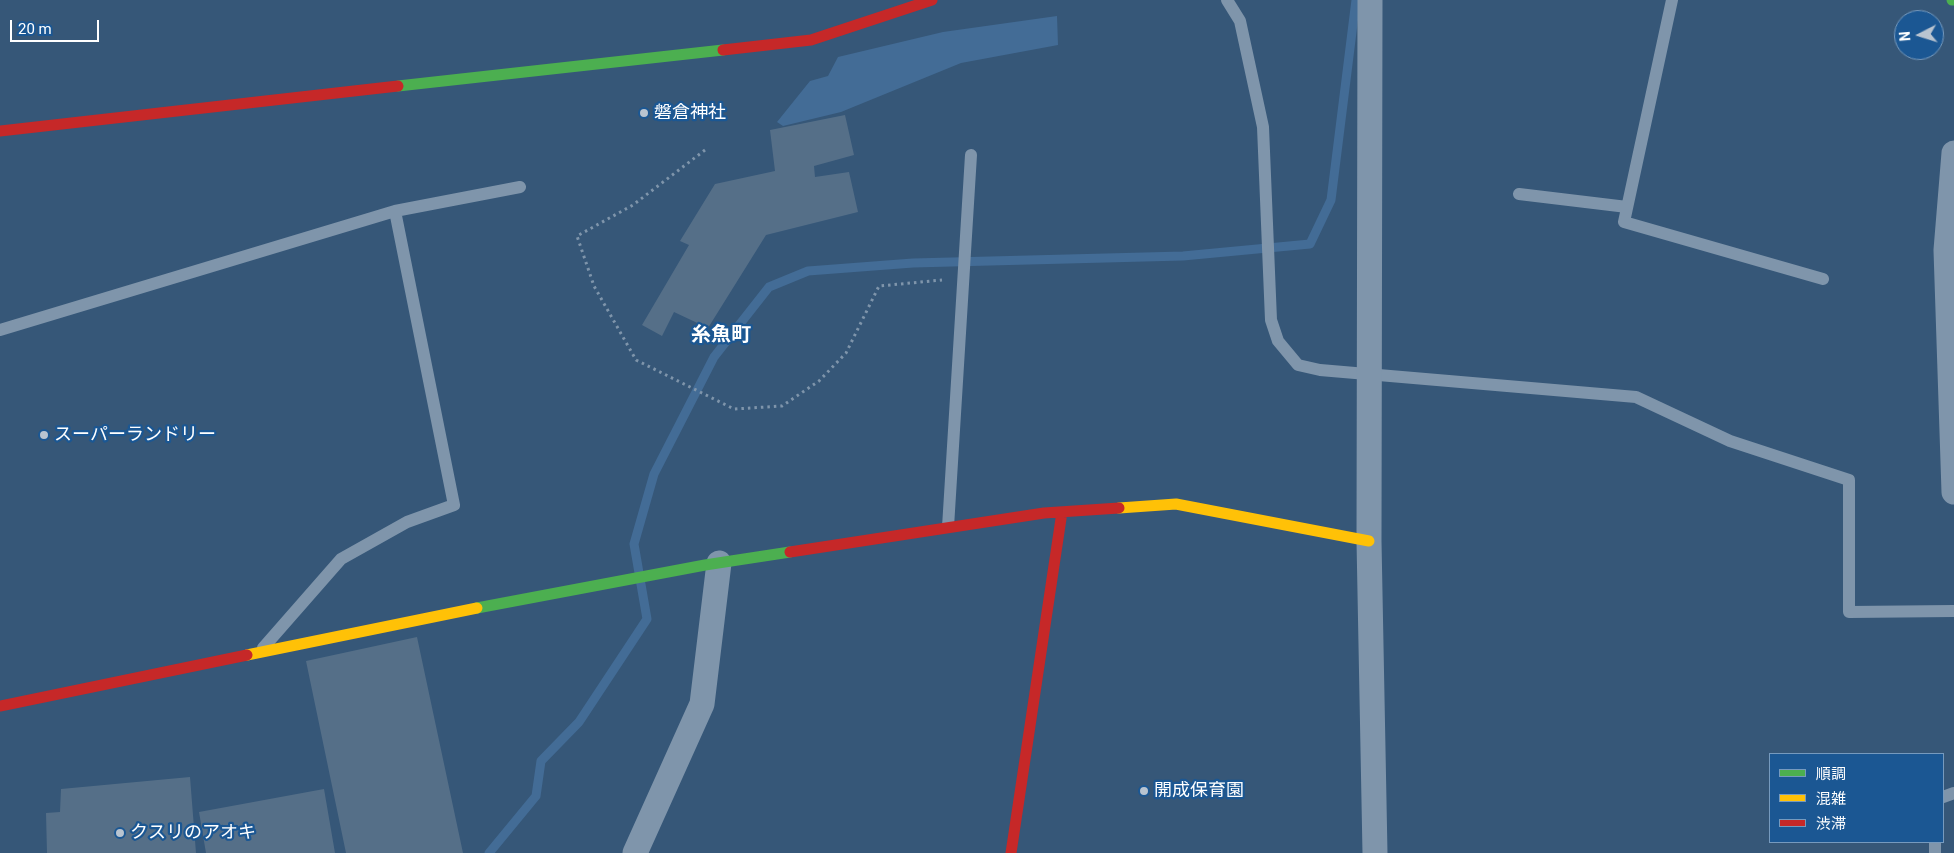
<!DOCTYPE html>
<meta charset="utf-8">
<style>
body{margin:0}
#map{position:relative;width:1954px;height:853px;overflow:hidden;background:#365778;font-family:Roboto,"Noto Sans JP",sans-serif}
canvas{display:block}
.legend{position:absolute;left:1769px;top:753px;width:175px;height:90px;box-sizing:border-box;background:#1b5793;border:1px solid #769abe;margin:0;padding:6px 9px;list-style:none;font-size:15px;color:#fff}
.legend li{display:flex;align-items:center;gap:10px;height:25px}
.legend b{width:25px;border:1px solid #769abe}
.north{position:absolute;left:1894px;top:10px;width:50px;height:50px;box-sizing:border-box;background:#1b5793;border:1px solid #769abe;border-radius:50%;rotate:265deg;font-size:14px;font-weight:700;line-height:20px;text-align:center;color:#fff}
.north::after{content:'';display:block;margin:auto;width:18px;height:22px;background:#b9c4d0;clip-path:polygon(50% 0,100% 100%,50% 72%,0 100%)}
.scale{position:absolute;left:10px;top:20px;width:89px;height:22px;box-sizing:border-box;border:2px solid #fff;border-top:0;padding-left:6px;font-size:15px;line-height:18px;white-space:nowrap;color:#fff;-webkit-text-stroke:4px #1b5793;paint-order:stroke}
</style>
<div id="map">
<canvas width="1954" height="853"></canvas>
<ul class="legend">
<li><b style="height:6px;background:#4caf50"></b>順調</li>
<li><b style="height:6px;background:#ffc107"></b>混雑</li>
<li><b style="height:6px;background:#c62828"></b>渋滞</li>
</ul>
<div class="north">N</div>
<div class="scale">20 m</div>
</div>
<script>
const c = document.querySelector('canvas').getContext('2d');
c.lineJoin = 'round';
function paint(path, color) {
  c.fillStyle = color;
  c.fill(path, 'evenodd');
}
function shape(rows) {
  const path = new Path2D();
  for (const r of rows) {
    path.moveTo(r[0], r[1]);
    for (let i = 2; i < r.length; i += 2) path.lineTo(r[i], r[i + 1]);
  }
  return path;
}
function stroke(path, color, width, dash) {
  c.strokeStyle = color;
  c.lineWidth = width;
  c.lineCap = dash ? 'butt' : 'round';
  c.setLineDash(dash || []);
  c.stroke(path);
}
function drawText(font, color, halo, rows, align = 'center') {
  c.font = font + ' Roboto,"Noto Sans JP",sans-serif';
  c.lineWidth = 4.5;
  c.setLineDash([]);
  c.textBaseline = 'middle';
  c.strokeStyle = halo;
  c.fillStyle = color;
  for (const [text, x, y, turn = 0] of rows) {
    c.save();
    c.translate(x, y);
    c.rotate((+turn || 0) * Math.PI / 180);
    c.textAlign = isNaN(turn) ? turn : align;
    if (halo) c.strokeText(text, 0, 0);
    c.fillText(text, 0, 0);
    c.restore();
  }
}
paint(shape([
 [1057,16,1058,45,961,63,841,112,783,126,777,122,810,81,828,76,838,57,943,32]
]), '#436c96');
stroke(shape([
 [489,853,536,796,541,761,579,722,647,619,634,544,654,474,714,357,769,287,808,271,913,263,1183,256,1310,244,1331,200,1356,0]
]), '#436c96', 9);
paint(shape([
 [845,115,854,155,814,166,815,177,849,172,858,212,766,235,708,328,674,312,662,336,642,325,689,245,680,241,715,184,775,171,770,130],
 [417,637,463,853,346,853,306,661],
 [190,777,196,853,47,853,46,813,60,812,61,789],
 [324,789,335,853,206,853,199,812]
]), '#556f88');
stroke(shape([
 [705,150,633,205,577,236,594,286,636,360,734,409,782,406,819,381,846,353,879,286,942,280]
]), '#7f95ab', 3, [2.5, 4]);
stroke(shape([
 [1227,0,1240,21,1263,127,1271,320,1278,341,1298,365,1320,370,1636,397,1730,441,1849,480,1849,612,1954,611],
 [1672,0,1624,222,1823,279],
 [1519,194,1627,207],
 [0,330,395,211],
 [948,527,971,155],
 [263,648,341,559,407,522,454,505,395,211,520,187],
 [1943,797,1954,793],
 [1935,842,1935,853]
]), '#7f95ab', 12);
stroke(shape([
 [1370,0,1369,541,1375,853],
 [1954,153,1946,250,1954,492],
 [635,853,702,704,719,563]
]), '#7f95ab', 25);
stroke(shape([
 [1952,0,1954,0],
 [398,86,723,50],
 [477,608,705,565,790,552]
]), '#4caf50', 11);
stroke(shape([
 [1119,508,1176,504,1369,541],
 [247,655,477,608]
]), '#ffc107', 11);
stroke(shape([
 [723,50,811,40,932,0],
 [0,131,398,86],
 [790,552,1044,513,1119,508],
 [0,706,247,655],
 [1011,853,1062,512]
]), '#c62828', 11);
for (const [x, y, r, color] of [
 [644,113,5,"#b9c4d0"],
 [44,435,5,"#b9c4d0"],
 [1144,791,5,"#b9c4d0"],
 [120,833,5,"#b9c4d0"]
]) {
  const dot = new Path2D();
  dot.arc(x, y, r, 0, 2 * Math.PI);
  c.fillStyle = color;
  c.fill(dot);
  stroke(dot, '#1b5793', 2);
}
drawText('18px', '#fff', '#1b5793', [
 ["磐倉神社",654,113],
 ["スーパーランドリー",54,435],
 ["開成保育園",1154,791],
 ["クスリのアオキ",130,833]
], 'left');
drawText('bold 20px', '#fff', '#1b5793', [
 ["糸魚町",721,336]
]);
</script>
